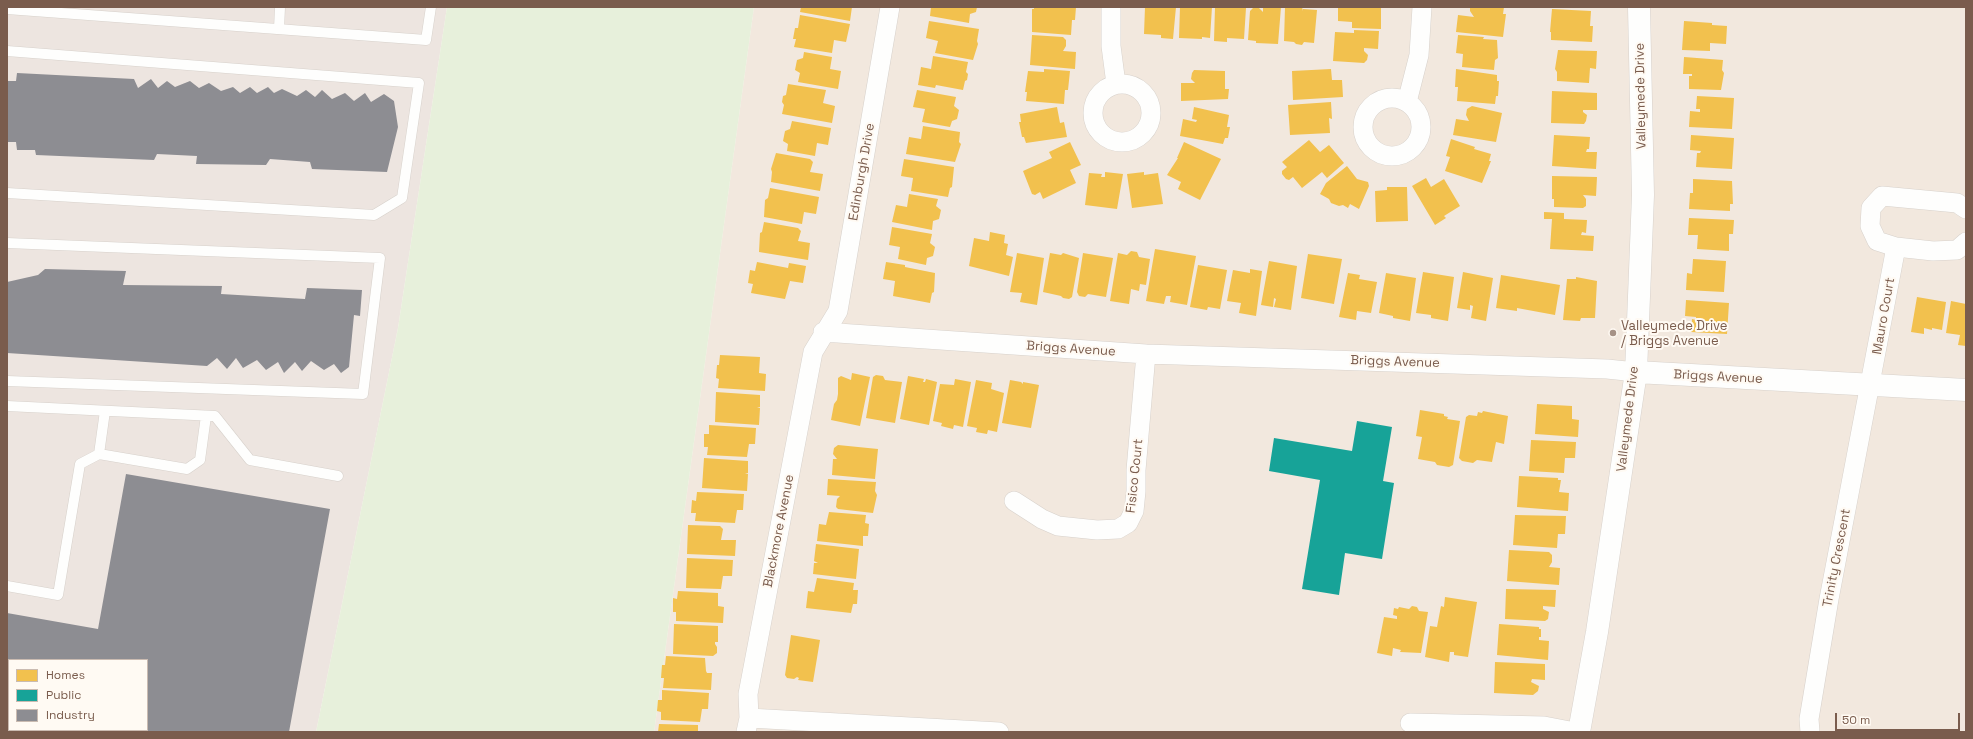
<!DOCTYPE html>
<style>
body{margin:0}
#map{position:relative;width:1973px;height:739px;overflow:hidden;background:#f9f5f0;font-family:"Space Grotesk",sans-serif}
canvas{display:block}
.frame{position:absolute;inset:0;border:8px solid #7a5c4d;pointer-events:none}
.legend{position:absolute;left:8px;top:659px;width:140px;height:72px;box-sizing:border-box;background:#fffaf3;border:1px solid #cabbb1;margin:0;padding:5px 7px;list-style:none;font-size:12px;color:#7a5c4d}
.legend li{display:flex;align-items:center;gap:8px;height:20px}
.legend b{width:20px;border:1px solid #cabbb1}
.scale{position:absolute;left:1835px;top:713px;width:125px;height:18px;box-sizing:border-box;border:2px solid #7a5c4d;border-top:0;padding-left:5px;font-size:12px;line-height:14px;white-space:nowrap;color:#7a5c4d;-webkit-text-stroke:3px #fffaf3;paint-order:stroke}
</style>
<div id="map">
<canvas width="1973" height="739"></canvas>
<div class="frame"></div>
<ul class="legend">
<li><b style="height:11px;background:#f2c14e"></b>Homes</li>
<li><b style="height:11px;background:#17a398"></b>Public</li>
<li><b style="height:11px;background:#8d8d92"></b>Industry</li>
</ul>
<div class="scale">50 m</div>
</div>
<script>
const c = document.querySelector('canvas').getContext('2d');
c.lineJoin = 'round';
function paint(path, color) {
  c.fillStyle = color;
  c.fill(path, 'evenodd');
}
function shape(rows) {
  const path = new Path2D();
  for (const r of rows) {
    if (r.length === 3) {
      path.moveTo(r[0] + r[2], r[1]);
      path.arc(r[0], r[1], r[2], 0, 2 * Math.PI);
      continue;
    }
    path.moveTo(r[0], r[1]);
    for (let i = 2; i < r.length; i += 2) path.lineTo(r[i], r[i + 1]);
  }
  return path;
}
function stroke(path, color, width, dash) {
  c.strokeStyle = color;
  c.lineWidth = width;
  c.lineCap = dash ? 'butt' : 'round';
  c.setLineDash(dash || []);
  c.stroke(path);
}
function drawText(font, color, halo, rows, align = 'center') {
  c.font = font + ' "Space Grotesk",sans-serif';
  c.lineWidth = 4;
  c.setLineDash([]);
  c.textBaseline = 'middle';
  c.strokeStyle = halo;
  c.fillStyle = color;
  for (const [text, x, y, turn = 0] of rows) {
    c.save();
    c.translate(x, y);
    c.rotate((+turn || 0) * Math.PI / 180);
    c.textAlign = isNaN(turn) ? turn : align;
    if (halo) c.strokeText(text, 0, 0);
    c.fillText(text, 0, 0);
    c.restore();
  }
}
paint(shape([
 [754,7,1966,7,1966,732,654,732]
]), '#f2e8de');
paint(shape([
 [7,7,447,7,398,328,316,732,7,732],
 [9,660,147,660,147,730,9,730]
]), '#ede5e0');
paint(shape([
 [447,7,754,7,654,732,316,732,398,328]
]), '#e7f0db');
paint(shape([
 [801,7,852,7,850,21,800,12],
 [931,7,977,7,976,12,970,14,969,23,930,16],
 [1034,7,1076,7,1075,20,1072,20,1071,35,1032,32,1032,9,1034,9],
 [1145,7,1176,7,1173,39,1161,38,1161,35,1144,34],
 [1180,7,1212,7,1210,38,1202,37,1202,39,1179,38],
 [1215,7,1246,8,1244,39,1227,38,1227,42,1214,41],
 [1263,7,1281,7,1278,44,1256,43,1256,41,1248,40,1250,11,1253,8,1259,8,1263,12],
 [1285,7,1302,7,1303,11,1303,9,1317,10,1314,43,1304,42,1302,45,1296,44,1294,42,1284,41],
 [1338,7,1381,7,1381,29,1352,28,1352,22,1338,21],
 [1470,7,1504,7,1503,14,1506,14,1503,37,1456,32,1458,15,1474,17,1470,11],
 [1552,9,1591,11,1590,26,1593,26,1592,42,1551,40,1551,32,1550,32],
 [800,15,850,24,846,42,834,40,832,53,794,47,796,39,793,39,795,28,798,28],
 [929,21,979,29,977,41,978,44,973,60,935,53,938,41,926,38],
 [1684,21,1712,23,1712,25,1727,26,1726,44,1710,43,1710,51,1682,50],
 [1354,30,1379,31,1378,49,1364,48,1364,51,1368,55,1367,60,1364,63,1333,61,1335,32,1354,33],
 [1032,35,1063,37,1066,40,1066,46,1063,51,1076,52,1075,69,1030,65],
 [1458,35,1484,37,1483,39,1497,40,1498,58,1495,60,1494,70,1462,67,1463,54,1456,53],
 [1558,50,1597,51,1596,69,1590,68,1589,83,1557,81,1557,72,1555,69],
 [804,52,832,57,830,69,841,71,838,89,798,82,800,73,795,70,797,60,803,58],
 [933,56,968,62,966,72,968,74,967,80,965,81,963,90,936,85,935,88,918,85,921,67,931,69],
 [1684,57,1723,60,1722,70,1724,73,1721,90,1689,89,1689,76,1692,76,1692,74,1683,74],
 [1044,69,1070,71,1068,90,1065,90,1064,104,1026,101,1027,92,1025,92,1028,71,1044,72],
 [1331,69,1332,80,1342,80,1343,97,1293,100,1292,71],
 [1456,69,1497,75,1497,81,1499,81,1498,96,1496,96,1495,104,1457,101,1458,87,1455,87],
 [1194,70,1225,71,1225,89,1229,89,1228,99,1181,101,1181,83,1195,83,1191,79,1192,73],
 [788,84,826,90,823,103,835,106,832,123,782,114,784,105,782,102,783,96,786,95],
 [917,90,956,97,954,106,959,110,957,119,952,121,950,127,922,122,925,109,913,107],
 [1552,91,1597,93,1597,110,1583,110,1583,112,1587,115,1586,121,1584,124,1551,123],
 [1697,96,1734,98,1732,129,1689,127,1690,111,1700,112,1700,109,1696,109],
 [1331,102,1332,119,1329,118,1330,133,1290,135,1288,105],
 [1472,106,1502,113,1496,142,1453,135,1456,119,1469,121,1466,115,1467,109],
 [1057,107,1060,123,1064,122,1067,137,1026,143,1024,137,1022,137,1019,122,1021,122,1020,114],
 [1194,107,1229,115,1227,127,1230,127,1228,138,1225,138,1223,144,1180,136,1183,119,1196,122,1197,120,1192,119],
 [792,121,831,128,828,145,817,143,815,156,787,151,788,144,783,141,785,131,790,129],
 [923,126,960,132,959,142,961,144,955,162,906,154,909,137,921,139],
 [1554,135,1590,137,1589,149,1587,149,1586,152,1597,152,1596,169,1552,166],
 [1691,135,1734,138,1732,169,1696,167,1697,153,1700,153,1701,151,1690,150],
 [1451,139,1475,147,1474,149,1491,154,1489,161,1491,161,1482,183,1445,171,1450,157,1446,156],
 [1309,140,1320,152,1329,145,1344,163,1327,178,1322,172,1302,188,1293,177,1289,180,1286,179,1282,174,1282,171,1287,167,1282,162],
 [1070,142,1081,165,1070,170,1076,183,1043,199,1040,192,1035,195,1032,194,1023,171,1052,158,1049,152],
 [1184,142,1221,159,1200,200,1178,189,1181,182,1167,175,1178,158,1177,158],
 [776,153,810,159,813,162,810,172,823,174,820,191,771,182,772,172,771,169],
 [904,159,954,167,952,187,950,188,948,197,911,191,913,178,901,176],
 [1347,166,1357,179,1368,182,1369,186,1359,209,1350,204,1348,208,1343,205,1339,206,1331,203,1329,199,1320,194,1326,183],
 [1105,172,1123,174,1117,209,1085,205,1089,173,1102,174,1101,177,1105,177],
 [1144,172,1144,175,1158,173,1163,204,1132,208,1127,174],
 [1552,176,1597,177,1596,196,1583,195,1586,199,1586,206,1583,208,1554,207,1554,199,1552,199],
 [1426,178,1431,187,1444,179,1460,206,1444,216,1446,218,1435,225,1412,186],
 [1693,179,1732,181,1733,204,1730,204,1730,211,1689,209,1690,193,1693,193],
 [1387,187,1407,187,1408,221,1376,222,1375,191,1387,190],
 [770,188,819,197,816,214,804,212,802,224,764,217,765,200,768,198],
 [909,194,938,199,936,206,941,210,939,219,933,221,932,230,892,222,896,205,907,207],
 [1544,212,1564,213,1564,219,1587,220,1586,233,1582,232,1581,235,1594,236,1593,251,1550,249,1552,219,1544,219],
 [1689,218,1734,220,1733,234,1729,234,1729,251,1697,249,1698,235,1688,235],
 [764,222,798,228,801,231,798,241,810,243,808,260,759,252,760,233,762,232],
 [892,227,932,234,930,243,935,247,933,256,927,258,926,265,898,259,900,247,889,245],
 [990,232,1005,235,1004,243,1008,244,1006,255,1013,257,1009,276,969,266,974,238,989,241],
 [1155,249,1196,256,1187,305,1170,302,1171,296,1166,296,1164,304,1146,301],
 [1131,251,1137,252,1139,257,1150,259,1146,285,1140,284,1139,291,1131,289,1129,304,1110,301,1118,253,1127,255],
 [1017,253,1044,258,1037,305,1020,302,1022,293,1010,292],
 [1050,253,1061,255,1063,253,1079,258,1072,297,1069,299,1063,298,1061,296,1043,292],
 [1083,253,1113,258,1106,297,1088,294,1085,297,1079,296,1077,292],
 [1308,254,1342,259,1334,304,1301,298],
 [1693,259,1726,261,1724,292,1686,290,1687,273,1692,274],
 [1269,261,1297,266,1291,310,1274,307,1276,299,1274,298,1273,307,1261,305],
 [757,262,788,268,789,263,806,266,803,283,790,281,785,299,751,293,753,284,748,283,750,270,755,271],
 [886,262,905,265,905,267,935,273,934,292,932,293,930,303,893,296,895,281,883,279],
 [1198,265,1227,270,1220,309,1208,307,1207,310,1190,307],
 [1250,269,1262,271,1256,316,1239,313,1241,303,1227,301,1233,270,1250,273],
 [1423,272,1454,277,1448,321,1431,318,1431,315,1416,313],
 [1463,272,1493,278,1486,321,1471,318,1473,306,1470,305,1470,310,1457,308],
 [1348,273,1360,275,1359,279,1377,282,1371,313,1357,311,1356,320,1339,317],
 [1386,273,1416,278,1410,321,1393,318,1393,316,1379,313],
 [1501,275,1560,285,1555,315,1517,308,1517,311,1496,308],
 [1576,277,1597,281,1595,318,1581,318,1580,321,1563,320,1567,279,1576,279],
 [1917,297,1946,302,1942,330,1932,328,1932,330,1924,328,1924,334,1911,332],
 [1686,300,1729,303,1727,334,1691,332,1692,319,1696,320,1696,317,1685,316],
 [1951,301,1966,304,1966,346,1958,345,1960,335,1946,333],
 [720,355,760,357,759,373,766,374,765,391,718,388,719,379,716,378,717,365,719,365],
 [852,373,870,377,860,426,831,420,834,404,837,400,838,394,838,378,841,376,851,380],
 [876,375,883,376,885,380,902,382,895,423,866,418,873,377],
 [908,376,924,379,923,382,925,382,926,379,937,382,929,425,900,419],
 [955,379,971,382,963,427,954,425,953,429,941,426,942,423,933,421,940,384,954,385],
 [976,380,992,383,991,389,1004,393,997,432,988,430,987,434,976,432,977,428,967,426],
 [1010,380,1021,382,1023,384,1023,382,1039,385,1031,428,1002,423],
 [716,392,760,395,760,407,757,408,760,408,759,425,715,422],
 [1537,404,1572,406,1572,419,1579,420,1578,437,1535,434],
 [1420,410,1444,414,1444,416,1448,417,1447,419,1460,421,1453,465,1449,467,1437,465,1435,462,1418,459,1422,437,1416,436],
 [1483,411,1508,416,1504,444,1496,442,1492,462,1477,460,1473,463,1462,461,1459,458,1466,417,1469,415,1477,416,1478,412,1482,413],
 [709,425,756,428,755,444,749,444,747,457,707,455,708,447,704,447,704,434,709,434],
 [1531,440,1576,442,1575,458,1565,458,1564,473,1529,471],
 [838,445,878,449,875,479,832,475,833,459,837,459,833,454,834,448],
 [704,458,748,461,748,473,745,474,748,474,747,491,702,488],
 [1519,476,1558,478,1558,480,1561,480,1559,492,1569,493,1568,511,1517,507],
 [828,479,876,482,875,491,877,495,873,513,838,509,836,507,837,499,840,496,827,495],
 [697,492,744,494,743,510,737,510,735,523,695,521,696,513,691,513,692,500,696,501],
 [829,512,866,515,865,523,869,524,868,536,863,536,863,546,817,541,819,524,826,525],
 [1515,515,1566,516,1565,534,1558,534,1557,548,1513,545],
 [688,525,720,526,723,529,721,540,736,540,735,556,687,554],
 [816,544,859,549,856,579,813,574,814,563,818,563,814,561],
 [1509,550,1549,552,1552,555,1552,562,1549,567,1560,568,1559,585,1507,581],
 [687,558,733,560,732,576,723,576,721,589,686,588],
 [817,578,854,583,853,590,858,590,857,604,853,604,851,613,806,608,808,591,814,592],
 [1506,589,1556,590,1555,607,1543,606,1543,609,1549,612,1548,619,1545,621,1505,619],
 [678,591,718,593,718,606,724,607,723,623,676,621,676,612,673,612,673,598,677,599],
 [1445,597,1477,602,1468,657,1454,655,1454,652,1450,652,1449,662,1425,657,1430,626,1437,627,1441,606,1444,607],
 [1412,606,1417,607,1419,611,1428,612,1421,653,1400,652,1401,650,1393,648,1392,656,1377,653,1384,617,1397,619,1397,616,1393,615,1394,608,1398,609,1399,607,1409,609],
 [674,624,718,626,718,642,715,642,715,644,717,647,717,653,713,656,673,654],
 [1499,624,1539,627,1539,629,1541,629,1541,637,1539,637,1539,640,1549,641,1548,660,1497,655],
 [791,635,820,640,813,682,798,680,799,678,797,677,794,679,787,678,785,675],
 [666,656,705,658,706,671,707,673,712,673,711,690,663,688,664,678,661,678,662,665,665,665],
 [1495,662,1545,664,1545,680,1532,679,1531,682,1539,686,1538,691,1533,695,1494,693],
 [662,690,709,693,708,709,702,709,700,722,661,720,661,712,657,711,658,700,662,700],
 [659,724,698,725,698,732,658,732]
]), '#f2c14e');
paint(shape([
 [1357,421,1392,427,1383,481,1394,483,1382,559,1345,553,1339,595,1302,589,1320,480,1269,471,1274,438,1352,451]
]), '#17a398');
paint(shape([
 [17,73,134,79,138,88,151,79,158,88,167,81,175,87,190,81,199,88,209,83,221,91,233,87,240,93,250,87,257,93,268,87,274,93,282,89,297,96,306,90,315,97,322,90,332,99,345,93,354,101,365,93,371,102,384,94,394,101,398,127,387,172,312,169,310,162,270,159,266,165,196,164,197,156,157,154,154,160,36,155,35,150,17,150,16,142,7,142,7,81,16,81],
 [45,269,126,271,123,285,222,286,221,294,305,299,307,288,362,290,360,316,354,315,349,367,341,373,334,364,324,370,311,361,302,371,295,362,284,373,278,362,266,370,257,360,243,368,236,358,227,369,217,358,207,366,7,353,7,282,38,275],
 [126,474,330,509,289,732,7,732,7,613,98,629],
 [9,660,147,660,147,730,9,730]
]), '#8d8d92');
const service = shape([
 [7,9,426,40,431,7],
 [279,29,280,7],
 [7,51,419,83,402,198,374,215,7,193],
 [7,243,380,258,363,394,7,381],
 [7,406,215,416,250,460,338,476],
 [105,411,99,454,187,469,200,460,206,416],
 [7,586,58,595,80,464,99,454]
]);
const minor = shape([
 [1111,7,1111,46,1116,84],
 [1122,113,29],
 [1392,127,29],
 [1407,102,1419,55,1422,7],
 [1966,209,1957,203,1882,196,1871,208,1870,226,1877,241,1896,247,1933,251,1957,250,1966,242],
 [823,332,1146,354,1607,369,1636,372],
 [1014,501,1042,519,1058,526,1097,530,1118,529,1128,523,1134,511,1136,491,1136,470,1146,354],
 [749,718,999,732],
 [1410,723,1544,726,1575,732],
 [746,732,749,718,748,694,813,352,838,311,890,7],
 [1810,732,1809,719,1829,599,1896,247]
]);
const tertiary = shape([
 [1636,372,1966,390],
 [1579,732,1597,632,1636,372,1643,195,1639,7]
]);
stroke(service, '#d7d1cb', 11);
stroke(minor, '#d7d1cb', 20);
stroke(tertiary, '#d7d1cb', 23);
stroke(service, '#fefefd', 10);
stroke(minor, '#fefefd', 19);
stroke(tertiary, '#fefefd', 22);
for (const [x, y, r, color] of [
 [1613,333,4,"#a69286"]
]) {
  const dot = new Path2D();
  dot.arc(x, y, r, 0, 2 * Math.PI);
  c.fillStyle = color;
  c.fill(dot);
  stroke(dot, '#fffaf3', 1.5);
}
drawText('13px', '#7a5c4d', '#fffaf3', [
 ["Valleymede Drive",1641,96,-91],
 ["Edinburgh Drive",862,172,-80],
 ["Mauro Court",1884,316,-80],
 ["Briggs Avenue",1071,349,4],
 ["Briggs Avenue",1395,362,2],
 ["Briggs Avenue",1718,377,3],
 ["Valleymede Drive",1628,419,-83],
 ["Fisico Court",1135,476,-84],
 ["Blackmore Avenue",779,531,-79],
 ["Trinity Crescent",1837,558,-79]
]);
drawText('13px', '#7a5c4d', '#fffaf3', [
 ["Valleymede Drive",1621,326],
 ["/ Briggs Avenue",1621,341]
], 'left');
</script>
